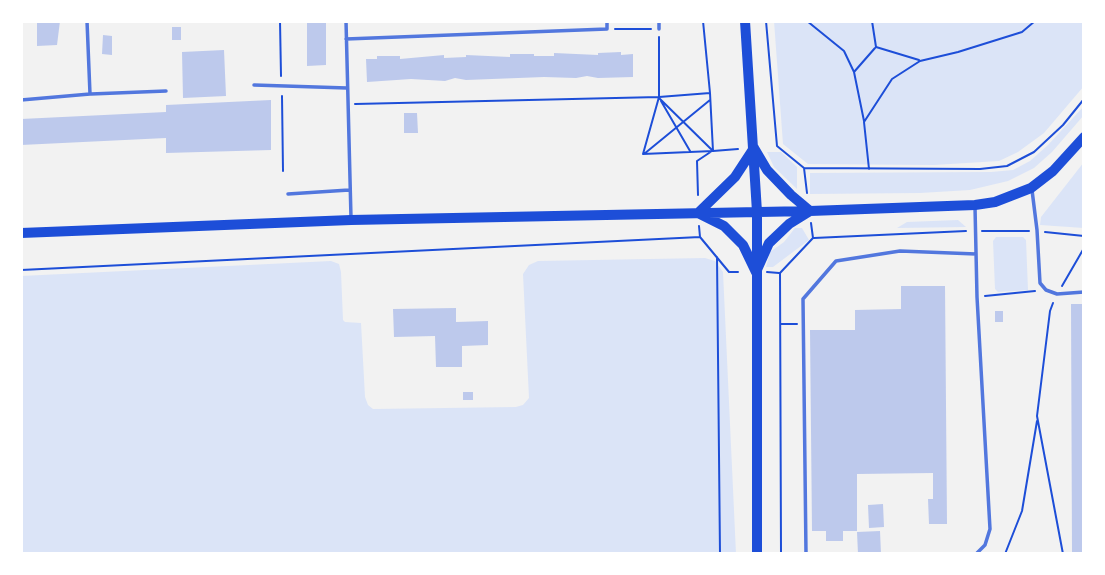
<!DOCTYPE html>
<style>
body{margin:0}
#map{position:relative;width:1105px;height:575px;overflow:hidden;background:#f2f2f2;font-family:Overpass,sans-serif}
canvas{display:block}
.frame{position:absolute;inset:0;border:23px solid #fff;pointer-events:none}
</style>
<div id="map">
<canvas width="1105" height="575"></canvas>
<div class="frame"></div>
</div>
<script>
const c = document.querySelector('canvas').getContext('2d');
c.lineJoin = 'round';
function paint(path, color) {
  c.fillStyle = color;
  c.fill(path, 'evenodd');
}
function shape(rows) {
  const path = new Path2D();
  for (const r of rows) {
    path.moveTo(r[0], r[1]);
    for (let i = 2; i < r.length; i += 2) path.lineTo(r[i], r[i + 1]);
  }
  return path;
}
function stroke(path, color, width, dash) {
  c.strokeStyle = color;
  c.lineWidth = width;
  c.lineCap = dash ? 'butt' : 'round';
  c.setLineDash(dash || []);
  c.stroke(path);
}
paint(shape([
 [774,21,1084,21,1084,86,1044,133,1018,152,999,161,934,165,808,164,783,144],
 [1084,106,1084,115,1052,152,1034,168,1008,181,970,190,920,193,810,194,810,173,991,172,1013,170,1030,161,1048,145],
 [767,152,781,152,797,167,797,189,774,167],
 [1084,162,1084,228,1040,225,1041,217],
 [958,220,966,227,897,228,907,222],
 [795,228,802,228,809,240,773,267,766,267,770,252,784,242],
 [996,237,1023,237,1026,240,1028,290,998,292,995,289,993,241],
 [705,258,715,261,723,272,736,554,21,554,21,276,331,261,339,264,341,272,343,320,345,322,361,323,365,397,368,405,373,409,516,407,523,405,529,398,523,274,529,265,538,261]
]), '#dbe4f7');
paint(shape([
 [37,21,60,21,57,45,37,46],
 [307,21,326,21,326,65,307,66],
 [172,27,181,27,181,40,172,40],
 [103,35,112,36,112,55,102,54],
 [224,50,226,96,183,98,182,52],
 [621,52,621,55,633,54,633,77,598,78,587,76,576,78,544,77,466,80,455,78,445,81,411,79,367,82,366,59,377,59,377,56,400,56,400,59,444,55,444,58,466,57,466,55,510,57,510,54,534,54,534,56,554,56,554,53,598,55,598,53],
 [271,100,271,150,166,153,166,138,21,145,21,119,166,112,166,105],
 [404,113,417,113,418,133,404,133],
 [901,286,945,286,947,524,929,524,928,499,933,499,933,473,857,474,857,531,843,531,843,541,826,541,826,531,812,531,810,330,855,330,855,310,901,309],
 [1071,304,1084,304,1084,554,1072,554],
 [456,308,456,322,488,321,488,345,462,346,462,367,436,367,435,336,394,337,393,309],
 [995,311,1003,311,1003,322,995,322],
 [463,392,473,392,473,400,463,400],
 [883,504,884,527,869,528,868,505],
 [880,531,881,554,858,554,857,532]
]), '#bdc9ec');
stroke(shape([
 [280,21,281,76],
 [703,21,710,93],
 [766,21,777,146,804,168,980,169,1007,166,1034,152,1063,125,1084,99],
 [807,21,844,51,854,72,864,121],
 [872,21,876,47,919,60],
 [615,29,651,29],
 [659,37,659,97,643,154,713,151,659,98],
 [854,72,875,48],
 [282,96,283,171],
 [661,101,690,151],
 [355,104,659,97,710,93,713,151,738,149],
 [644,154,710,100],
 [804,168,807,193],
 [869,169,864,122,892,79,920,61,958,52,1022,32,1035,21],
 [698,195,697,161,712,151],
 [699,226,700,237,729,272,738,272],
 [982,231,1029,231],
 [1045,232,1084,236],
 [814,238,966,231],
 [717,257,720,554],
 [21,270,700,237],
 [767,272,779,273],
 [1062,286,1084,248],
 [985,296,1035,291],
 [1053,303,1050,311,1037,416,1063,554],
 [781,324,797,324],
 [781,554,780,273,813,238,811,223],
 [1005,554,1022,511,1037,421]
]), '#1d4ed8', 2);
stroke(shape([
 [346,21,351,218],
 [659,21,659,29],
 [346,39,607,29,607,21],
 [254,85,347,88],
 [91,94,166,91],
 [21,100,90,94,87,21],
 [1032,190,1037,230,1040,283,1046,290,1057,294,1084,292],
 [288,194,349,190],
 [975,207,977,297,990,529,985,545,976,554],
 [806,554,803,299,836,261,900,251,976,254]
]), '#5277de', 3.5);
stroke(shape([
 [745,21,757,212,757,554],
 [754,148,767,170,791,195,810,211,789,224,769,243,756,272,743,245,724,226,698,213,735,177,754,148],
 [21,233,351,220,810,211,975,205,995,202,1031,188,1053,171,1084,137]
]), '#1d4ed8', 10);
</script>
